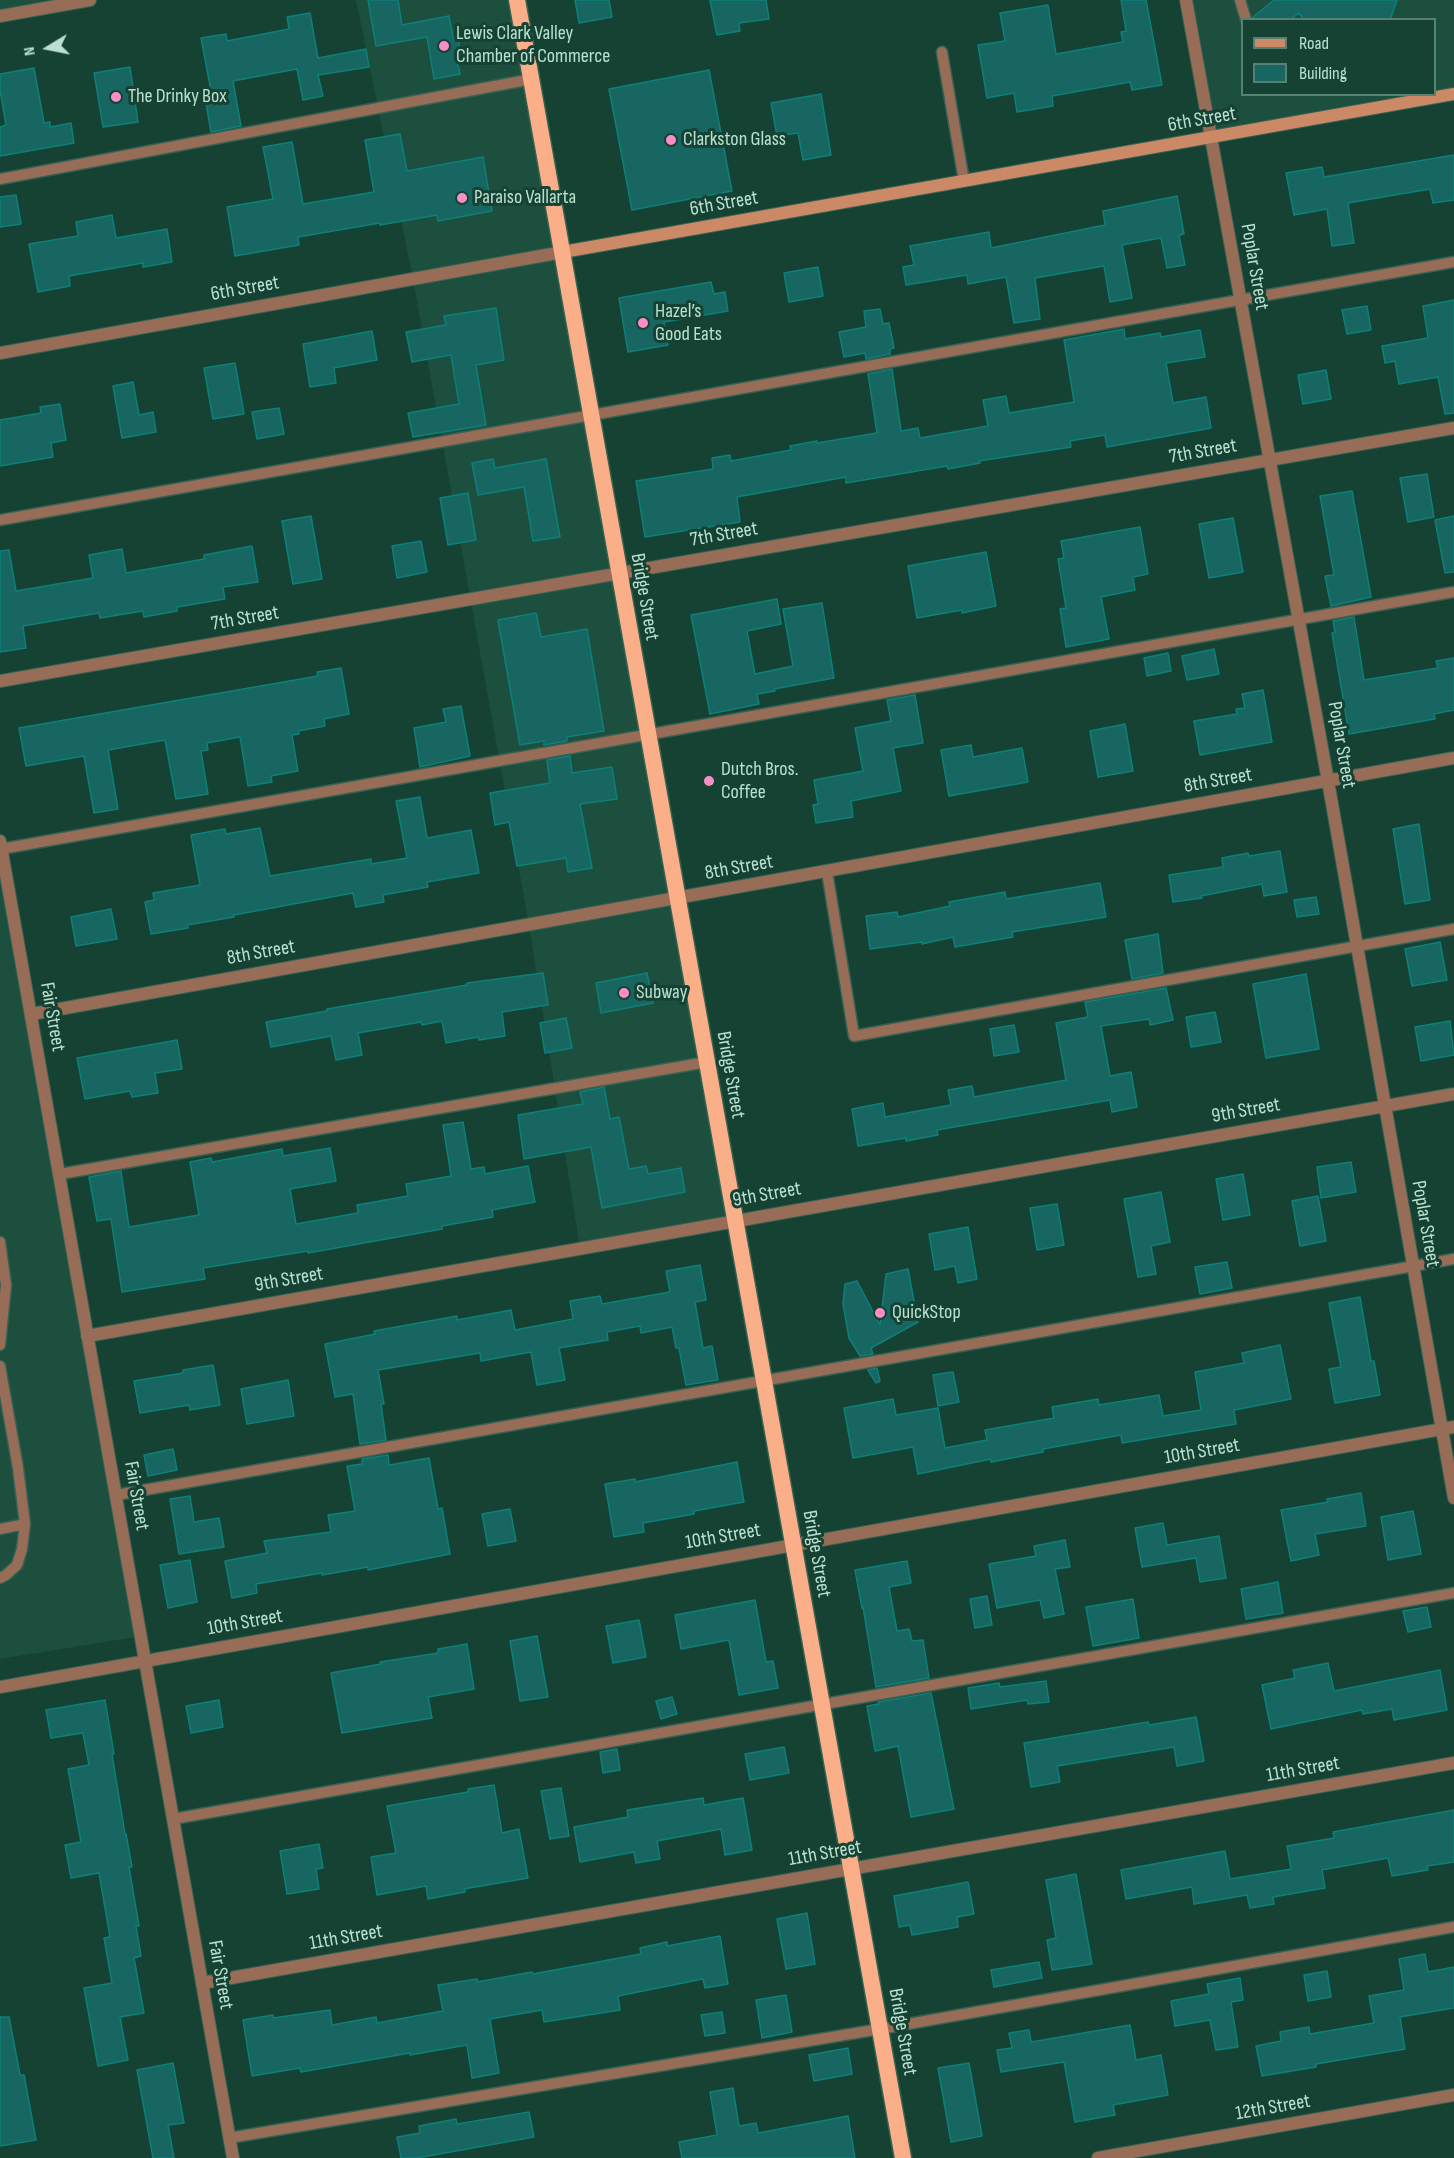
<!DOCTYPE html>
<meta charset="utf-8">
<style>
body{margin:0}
#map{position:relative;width:1454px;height:2158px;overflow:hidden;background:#164233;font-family:"Sofia Sans Condensed",sans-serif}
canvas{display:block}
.legend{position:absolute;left:1241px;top:18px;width:195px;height:78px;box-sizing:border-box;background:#164233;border:2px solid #578172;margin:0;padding:8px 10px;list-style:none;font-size:18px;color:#b9e0d0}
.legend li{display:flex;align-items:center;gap:12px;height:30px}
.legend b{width:30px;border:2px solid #578172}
.north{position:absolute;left:18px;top:18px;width:60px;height:60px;-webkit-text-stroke:4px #164233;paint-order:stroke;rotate:260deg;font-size:16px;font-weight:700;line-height:24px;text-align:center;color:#b9e0d0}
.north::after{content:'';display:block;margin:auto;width:21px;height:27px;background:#b9e0d0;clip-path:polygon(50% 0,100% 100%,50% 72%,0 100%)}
</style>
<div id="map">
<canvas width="1454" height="2158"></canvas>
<ul class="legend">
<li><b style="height:8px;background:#cc8966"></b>Road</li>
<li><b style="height:16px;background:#176661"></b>Building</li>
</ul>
<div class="north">N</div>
</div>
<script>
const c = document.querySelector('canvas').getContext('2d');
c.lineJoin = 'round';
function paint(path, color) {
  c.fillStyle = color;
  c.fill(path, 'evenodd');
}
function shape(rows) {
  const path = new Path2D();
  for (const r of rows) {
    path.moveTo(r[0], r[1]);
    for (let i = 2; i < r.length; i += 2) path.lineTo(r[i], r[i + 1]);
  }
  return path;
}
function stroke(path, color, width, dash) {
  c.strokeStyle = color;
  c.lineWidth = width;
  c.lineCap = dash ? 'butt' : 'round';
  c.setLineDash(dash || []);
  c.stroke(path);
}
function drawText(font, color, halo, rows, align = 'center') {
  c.font = font + ' "Sofia Sans Condensed",sans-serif';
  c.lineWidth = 6;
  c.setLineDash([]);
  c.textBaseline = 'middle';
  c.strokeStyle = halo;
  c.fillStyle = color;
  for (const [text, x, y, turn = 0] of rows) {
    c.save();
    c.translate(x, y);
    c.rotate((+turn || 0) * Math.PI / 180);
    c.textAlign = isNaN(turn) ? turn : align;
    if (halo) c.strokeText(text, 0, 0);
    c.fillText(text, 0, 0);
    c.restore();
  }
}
paint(shape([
 [0,0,90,0,0,16],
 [356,0,517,0,735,1220,580,1248,529,925,413,279],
 [1186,0,1454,0,1454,94,1211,138],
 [1242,20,1434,20,1434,94,1242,94],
 [0,841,141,1636,0,1659]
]), '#1c4f3e');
const building = shape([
 [368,0,398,0,402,25,449,16,453,38,458,37,461,55,456,56,460,74,434,79,427,37,376,46,368,0],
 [575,0,609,0,612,17,579,23,575,0],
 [710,0,766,0,769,19,739,23,740,31,717,35,710,0],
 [1121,0,1146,0,1162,85,1132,90,1130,82,1052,96,1053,106,1017,112,1014,93,987,98,978,45,1005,41,1000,13,1048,5,1056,54,1123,42,1121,32,1126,31,1121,0],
 [1274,0,1397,0,1390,20,1304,20,1299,13,1290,20,1253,20,1253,17,1274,0],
 [310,13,318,58,366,49,369,67,318,75,323,96,303,100,297,69,233,81,241,126,211,132,205,97,212,96,201,38,226,34,227,41,289,29,287,17,310,13],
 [130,67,138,122,103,127,94,73,130,67],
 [34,68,44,123,50,122,50,127,71,123,74,143,0,156,0,127,6,125,0,90,0,74,34,68],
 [709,70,732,191,632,210,609,89,709,70],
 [821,94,831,155,803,160,798,133,777,136,771,103,821,94],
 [400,134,407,171,483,157,492,211,438,221,437,215,380,225,380,223,298,237,299,245,235,256,227,207,273,199,263,147,292,142,303,204,374,192,365,140,400,134],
 [1454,155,1454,200,1433,203,1430,189,1348,203,1354,243,1332,246,1327,209,1294,215,1286,173,1322,167,1324,177,1454,155],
 [16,195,21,224,0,227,0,197,16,195],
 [1177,196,1184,234,1179,235,1185,265,1167,268,1161,238,1122,245,1132,298,1110,302,1104,266,1035,278,1040,319,1014,323,1006,277,968,284,967,275,906,285,903,267,914,265,910,246,989,232,991,248,1105,225,1103,211,1177,196],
 [112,215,116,238,167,229,172,262,143,267,143,263,69,276,70,286,38,292,29,244,78,236,76,222,112,215],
 [818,267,823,296,789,302,784,273,818,267],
 [711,282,714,294,725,292,728,311,664,322,668,345,628,352,619,298,711,282],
 [1454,300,1454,413,1445,414,1438,377,1399,384,1395,361,1385,363,1382,346,1428,338,1423,306,1454,300],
 [1367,306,1371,330,1347,334,1342,310,1367,306],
 [496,308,504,360,476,365,486,425,413,437,408,413,459,404,451,355,412,362,406,332,446,325,444,316,496,308],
 [880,309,883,324,889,323,894,348,890,349,890,354,866,359,865,353,844,357,839,332,866,327,864,311,880,309],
 [1124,329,1125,339,1160,333,1161,337,1200,330,1205,357,1166,363,1173,403,1206,397,1211,428,1107,447,1105,435,1070,441,1071,447,979,461,980,463,948,469,947,466,846,483,846,477,775,490,737,497,740,522,645,537,636,481,713,469,712,458,730,455,731,461,791,450,790,446,817,441,817,443,877,433,868,374,892,369,901,431,918,428,920,438,988,426,983,400,1006,396,1009,413,1074,402,1064,340,1124,329],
 [372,331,377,360,334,368,336,383,310,387,303,344,372,331],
 [235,363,244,414,213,419,204,368,235,363],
 [1326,370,1331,399,1303,404,1298,375,1326,370],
 [133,382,139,415,153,412,156,432,122,438,113,386,133,382],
 [60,404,66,440,51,443,53,457,0,466,0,420,41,413,40,407,60,404],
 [279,408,284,434,257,439,252,412,279,408],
 [493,459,495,468,546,459,560,537,533,541,524,487,478,495,472,463,493,459],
 [1427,474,1434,517,1408,522,1400,478,1427,474],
 [1352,491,1371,597,1331,606,1325,576,1334,575,1320,496,1352,491],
 [468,493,476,540,448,545,440,498,468,493],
 [311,516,322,579,293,584,282,521,311,516],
 [1454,516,1454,572,1445,573,1435,520,1454,516],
 [1233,518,1243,572,1209,578,1199,524,1233,518],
 [1140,527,1148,574,1133,577,1135,590,1101,597,1109,639,1066,647,1060,609,1066,608,1058,559,1064,558,1061,541,1140,527],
 [421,541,427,572,397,578,392,546,421,541],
 [252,546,258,582,223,587,225,599,177,607,177,611,144,617,143,611,100,618,99,613,23,626,26,648,0,652,0,551,9,550,16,591,93,578,89,555,122,549,126,573,204,559,204,555,252,546],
 [986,552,996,606,962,613,962,610,917,618,908,566,986,552],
 [777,599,781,624,747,631,755,674,793,666,783,609,822,603,834,678,774,689,775,691,757,694,759,704,710,714,691,615,777,599],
 [536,613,541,637,587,629,604,731,567,737,567,741,544,745,544,741,520,745,498,620,536,613],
 [1354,617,1364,680,1438,668,1436,661,1454,658,1454,710,1434,714,1435,719,1349,734,1332,633,1335,632,1333,621,1354,617],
 [1214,649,1219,674,1187,680,1182,656,1214,649],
 [1168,653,1171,671,1147,676,1144,658,1168,653],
 [341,668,349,714,324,719,325,726,298,731,299,734,292,735,298,771,271,776,272,782,248,786,240,737,207,743,208,750,201,751,208,794,176,799,165,740,108,750,118,809,94,813,84,756,26,766,19,728,318,676,317,672,341,668],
 [1263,690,1272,742,1200,755,1194,721,1237,714,1236,709,1245,708,1242,694,1263,690],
 [915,695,923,743,893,748,901,791,851,801,853,817,816,823,813,805,818,804,814,780,863,771,855,728,891,721,887,700,915,695],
 [461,706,470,756,420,767,414,728,446,722,443,709,461,706],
 [1125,724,1133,771,1098,777,1090,731,1125,724],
 [971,745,973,757,1022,748,1028,782,949,796,941,750,971,745],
 [570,756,572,773,612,767,617,799,580,804,592,868,568,872,566,858,517,866,509,822,495,825,490,793,550,783,547,760,570,756],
 [420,797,427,838,471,830,479,873,427,882,428,887,383,895,384,902,356,907,353,893,234,915,234,917,187,925,188,928,151,934,145,902,154,900,153,893,200,885,191,835,225,829,226,834,260,828,270,876,371,859,371,864,407,858,396,801,420,797],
 [1419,824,1430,900,1405,904,1393,829,1419,824],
 [1280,851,1287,892,1264,896,1262,884,1201,896,1202,898,1173,902,1169,875,1223,867,1222,858,1248,853,1249,856,1280,851],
 [1100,883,1106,917,1012,932,1013,937,955,947,953,937,922,944,922,942,870,949,866,916,897,912,898,917,950,906,949,902,1005,892,1006,899,1100,883],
 [1316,897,1319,914,1297,917,1294,900,1316,897],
 [111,909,117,939,76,946,71,917,111,909],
 [1158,934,1163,973,1132,979,1125,940,1158,934],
 [1440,942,1447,980,1412,986,1405,949,1440,942],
 [543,973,548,1005,502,1012,505,1036,479,1040,478,1037,446,1043,442,1021,422,1025,421,1022,358,1033,362,1055,336,1060,331,1036,271,1047,266,1022,327,1011,327,1009,467,985,467,983,543,973],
 [647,973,653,1003,601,1013,596,983,647,973],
 [1306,974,1319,1049,1266,1058,1253,984,1306,974],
 [1166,988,1173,1020,1150,1025,1149,1019,1101,1026,1110,1076,1131,1072,1137,1107,1112,1112,1110,1100,937,1130,938,1135,906,1141,906,1138,858,1146,852,1109,883,1103,885,1117,951,1105,948,1090,972,1086,974,1097,1066,1080,1056,1023,1088,1017,1085,1002,1166,988],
 [1215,1012,1221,1042,1191,1047,1186,1017,1215,1012],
 [566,1018,572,1048,545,1053,540,1023,566,1018],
 [1450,1021,1454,1055,1421,1061,1415,1027,1450,1021],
 [1014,1025,1019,1052,994,1056,990,1029,1014,1025],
 [177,1040,182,1069,155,1073,158,1093,132,1097,130,1091,85,1099,77,1058,177,1040],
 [604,1087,610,1119,619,1117,629,1169,646,1166,648,1174,681,1168,685,1192,602,1208,591,1147,524,1159,518,1115,583,1104,580,1092,604,1087],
 [463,1122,471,1169,484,1167,485,1174,528,1166,535,1202,492,1210,493,1217,442,1226,442,1229,308,1253,308,1251,203,1268,205,1279,122,1292,111,1219,97,1221,89,1177,121,1171,129,1227,199,1215,190,1162,211,1158,212,1162,282,1149,283,1156,330,1148,336,1181,290,1189,296,1224,358,1213,357,1205,408,1196,406,1184,451,1176,443,1125,463,1122],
 [1351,1162,1356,1192,1321,1198,1317,1167,1351,1162],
 [1243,1174,1250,1215,1223,1220,1216,1179,1243,1174],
 [1161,1192,1170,1242,1151,1246,1156,1274,1138,1277,1124,1199,1161,1192],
 [1318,1196,1326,1241,1300,1246,1292,1201,1318,1196],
 [1057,1204,1064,1245,1037,1250,1030,1208,1057,1204],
 [968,1227,977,1279,958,1283,955,1266,935,1270,929,1234,968,1227],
 [1227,1262,1232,1288,1200,1294,1195,1267,1227,1262],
 [700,1265,706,1300,695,1302,703,1348,712,1346,718,1380,686,1385,679,1348,676,1348,672,1327,641,1333,640,1326,607,1332,608,1340,559,1348,565,1380,537,1385,531,1352,481,1361,480,1353,378,1370,384,1404,381,1404,386,1440,360,1444,353,1394,335,1397,325,1344,375,1334,374,1331,457,1316,457,1320,511,1310,515,1330,573,1319,570,1301,600,1296,602,1304,670,1292,666,1271,700,1265],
 [908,1269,918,1322,871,1348,873,1354,860,1356,849,1338,843,1304,845,1284,857,1281,880,1325,886,1274,908,1269],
 [1360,1297,1371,1361,1374,1361,1380,1395,1335,1403,1329,1369,1341,1367,1329,1303,1360,1297],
 [1280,1345,1291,1399,1234,1410,1236,1424,1122,1443,1121,1435,1043,1449,1043,1452,991,1462,991,1459,918,1474,913,1447,853,1458,844,1408,893,1399,896,1415,938,1408,945,1448,987,1440,985,1430,1054,1418,1052,1407,1098,1399,1099,1405,1159,1395,1163,1416,1201,1410,1195,1372,1244,1363,1242,1353,1280,1345],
 [213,1365,220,1405,190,1410,189,1405,140,1413,134,1381,183,1373,183,1370,213,1365],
 [877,1368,880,1381,876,1383,868,1370,877,1368],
 [953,1372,959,1402,938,1406,933,1375,953,1372],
 [288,1380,294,1416,247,1424,241,1389,288,1380],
 [173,1449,177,1470,148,1476,144,1455,173,1449],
 [388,1455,389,1465,429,1458,438,1509,442,1508,450,1554,368,1570,368,1567,322,1575,322,1573,256,1584,257,1593,232,1598,225,1561,267,1553,264,1541,331,1532,328,1515,355,1511,347,1466,362,1464,362,1459,388,1455],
 [737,1462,744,1502,694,1511,694,1514,643,1523,644,1532,614,1537,605,1484,635,1479,635,1482,737,1462],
 [1361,1493,1366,1526,1315,1534,1319,1555,1291,1561,1281,1510,1328,1502,1327,1499,1361,1493],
 [190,1496,194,1522,219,1518,224,1547,179,1554,170,1499,190,1496],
 [510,1509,516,1541,488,1546,482,1514,510,1509],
 [1413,1511,1421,1554,1388,1560,1381,1517,1413,1511],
 [1163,1523,1167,1545,1219,1536,1226,1578,1200,1582,1196,1558,1142,1567,1135,1528,1163,1523],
 [1065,1540,1070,1567,1055,1569,1064,1614,1044,1618,1040,1600,997,1608,989,1564,1036,1556,1034,1546,1065,1540],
 [190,1560,197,1602,168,1608,160,1565,190,1560],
 [907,1561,911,1583,889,1587,897,1631,909,1629,912,1641,923,1640,929,1678,876,1687,863,1607,862,1608,855,1570,907,1561],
 [1278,1582,1283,1613,1246,1619,1241,1589,1278,1582],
 [987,1596,992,1625,975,1628,970,1599,987,1596],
 [1133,1599,1139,1638,1093,1646,1086,1607,1133,1599],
 [755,1600,766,1662,773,1661,778,1688,739,1695,729,1640,681,1649,675,1615,755,1600],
 [1427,1607,1431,1627,1408,1632,1403,1611,1427,1607],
 [639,1620,646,1657,613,1663,606,1626,639,1620],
 [537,1636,548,1697,520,1701,510,1641,537,1636],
 [467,1644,474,1689,428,1697,432,1718,342,1733,331,1673,381,1664,380,1662,438,1653,438,1649,467,1644],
 [1328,1663,1334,1691,1440,1670,1447,1710,1394,1720,1392,1709,1363,1714,1362,1710,1271,1729,1262,1685,1295,1678,1293,1670,1328,1663],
 [1046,1681,1049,1702,1028,1704,1027,1700,971,1709,968,1688,999,1683,1000,1687,1046,1681],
 [931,1693,954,1809,911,1817,898,1746,875,1751,867,1706,879,1704,878,1702,931,1693],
 [672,1697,677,1714,661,1719,656,1701,672,1697],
 [105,1700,114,1754,112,1754,125,1834,126,1834,132,1867,129,1867,139,1926,136,1926,141,1956,134,1958,144,2013,120,2017,128,2060,98,2066,84,1988,112,1983,104,1938,110,1937,99,1873,71,1878,65,1845,81,1842,68,1769,89,1765,83,1733,51,1738,46,1710,105,1700],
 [219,1700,223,1727,191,1733,186,1706,219,1700],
 [1196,1717,1204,1761,1177,1766,1174,1747,1057,1766,1060,1782,1031,1787,1024,1743,1148,1722,1149,1725,1196,1717],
 [784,1747,789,1773,750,1780,745,1754,784,1747],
 [617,1749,620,1770,603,1773,600,1752,617,1749],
 [494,1785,502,1833,519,1829,528,1878,464,1889,465,1892,428,1899,426,1886,377,1895,371,1857,396,1853,387,1806,468,1792,468,1789,494,1785],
 [561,1788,569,1836,550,1839,541,1791,561,1788],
 [703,1798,704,1805,743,1798,752,1850,725,1855,721,1829,657,1841,660,1859,636,1863,634,1852,580,1862,574,1827,628,1817,627,1810,703,1798],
 [1454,1810,1454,1862,1427,1866,1428,1870,1392,1876,1388,1858,1322,1870,1325,1888,1273,1897,1274,1904,1250,1908,1247,1895,1194,1904,1192,1887,1126,1899,1121,1870,1225,1851,1230,1879,1291,1869,1287,1846,1334,1838,1333,1832,1454,1810],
 [319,1844,323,1868,316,1869,319,1889,287,1894,280,1851,319,1844],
 [1076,1874,1092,1964,1052,1970,1047,1940,1056,1938,1046,1880,1076,1874],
 [968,1882,974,1914,957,1917,958,1927,912,1935,910,1925,899,1927,894,1896,968,1882],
 [807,1913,815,1964,786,1969,777,1919,807,1913],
 [720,1936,728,1984,705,1988,703,1979,618,1996,620,2010,544,2022,542,2010,490,2019,499,2073,472,2078,467,2045,410,2055,410,2053,301,2072,300,2068,252,2076,243,2020,273,2015,273,2018,330,2010,332,2025,376,2017,377,2023,443,2011,438,1985,477,1979,477,1982,532,1972,533,1974,641,1954,640,1948,667,1942,667,1946,720,1936],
 [1425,1954,1428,1972,1454,1967,1454,2008,1400,2017,1405,2049,1316,2064,1316,2067,1262,2076,1256,2046,1281,2041,1280,2032,1309,2027,1310,2034,1374,2023,1369,1996,1404,1990,1399,1959,1425,1954],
 [1039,1962,1042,1978,994,1987,991,1970,1039,1962],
 [1327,1971,1331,1997,1308,2001,1304,1975,1327,1971],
 [1240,1978,1243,2000,1231,2002,1238,2047,1216,2050,1210,2020,1175,2026,1171,2001,1209,1994,1207,1984,1240,1978],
 [786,1995,792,2032,762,2038,756,2000,786,1995],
 [722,2012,725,2033,705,2036,701,2015,722,2012],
 [0,2017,9,2017,20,2075,24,2075,36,2140,0,2146,0,2017],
 [1130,2025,1136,2060,1161,2055,1168,2095,1113,2105,1115,2115,1075,2122,1064,2062,1001,2072,997,2050,1012,2048,1009,2033,1029,2030,1031,2042,1130,2025],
 [848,2048,852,2074,814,2081,809,2055,848,2048],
 [173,2063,184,2123,168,2125,174,2158,153,2158,137,2070,173,2063],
 [969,2063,982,2136,951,2142,938,2068,969,2063],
 [733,2088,739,2126,756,2123,758,2133,848,2116,855,2158,682,2158,679,2142,717,2135,710,2092,733,2088],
 [529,2112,534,2137,417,2158,401,2158,397,2137,420,2133,419,2126,456,2119,457,2124,529,2112]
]);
paint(building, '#176661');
stroke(building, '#0d807a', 1.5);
const service = shape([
 [1240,0,1246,20],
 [942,52,964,181],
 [0,179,532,79],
 [0,520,1454,262],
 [1,849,1454,592],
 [827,872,854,1036,1454,929],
 [60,1174,707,1062],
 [0,1242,6,1285,0,1345],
 [0,1366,18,1468,25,1524,22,1549,17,1565,6,1575,0,1578],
 [116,1495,1454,1259],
 [0,1529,25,1524],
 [173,1819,1454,1593],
 [229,2138,880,2029,1454,1927]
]);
const minor = shape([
 [1186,0,1328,781,1454,1498],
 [0,353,563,252],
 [0,681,1454,428],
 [32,1014,1454,758],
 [87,1336,1454,1094],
 [0,1687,1454,1427],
 [202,1983,1454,1763]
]);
const tertiary = shape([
 [0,16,90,0],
 [0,841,233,2158],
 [1098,2158,1454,2095]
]);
const secondary = shape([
 [563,252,1454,94]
]);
const trunk = shape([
 [517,0,903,2158]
]);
stroke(service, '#376252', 13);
stroke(minor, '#376252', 14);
stroke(tertiary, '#376252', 14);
stroke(secondary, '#376252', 14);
stroke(trunk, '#376252', 19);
stroke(service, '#986d57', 10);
stroke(minor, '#986d57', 12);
stroke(tertiary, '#986d57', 12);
stroke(secondary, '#cc8966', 12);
stroke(trunk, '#faaf88', 16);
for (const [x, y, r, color] of [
 [444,46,6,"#fa8fc7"],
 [116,97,6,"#fa8fc7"],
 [671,140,6,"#fa8fc7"],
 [462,198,6,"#fa8fc7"],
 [643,323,6,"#fa8fc7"],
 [709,781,6,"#fa8fc7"],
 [624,993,6,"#fa8fc7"],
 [880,1313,6,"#fa8fc7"]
]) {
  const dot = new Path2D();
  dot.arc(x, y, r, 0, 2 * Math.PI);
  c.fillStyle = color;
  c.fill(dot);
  stroke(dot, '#164233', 2);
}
drawText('20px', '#b9e0d0', '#164233', [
 ["Lewis Clark Valley",456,34],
 ["Chamber of Commerce",456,57],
 ["The Drinky Box",128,97],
 ["Clarkston Glass",683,140],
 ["Paraiso Vallarta",474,198],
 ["Hazel’s",655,312],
 ["Good Eats",655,335],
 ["Dutch Bros.",721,770],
 ["Coffee",721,793],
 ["Subway",636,993],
 ["QuickStop",892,1313]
], 'left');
drawText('20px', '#b9e0d0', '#164233', [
 ["6th Street",1202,120,-10],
 ["6th Street",724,204,-10],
 ["Poplar Street",1254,267,80],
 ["6th Street",245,289,-10],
 ["7th Street",1203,452,-10],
 ["7th Street",724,535,-10],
 ["Bridge Street",644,597,80],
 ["7th Street",245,619,-10],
 ["Poplar Street",1341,745,80],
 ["8th Street",1218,781,-10],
 ["8th Street",739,868,-10],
 ["8th Street",261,953,-10],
 ["Fair Street",52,1017,80],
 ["Bridge Street",730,1075,80],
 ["9th Street",1246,1111,-10],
 ["9th Street",767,1195,-10],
 ["Poplar Street",1425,1224,80],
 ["9th Street",289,1280,-10],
 ["10th Street",1202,1452,-10],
 ["Fair Street",136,1496,80],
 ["10th Street",723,1537,-10],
 ["Bridge Street",816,1554,80],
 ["10th Street",245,1623,-10],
 ["11th Street",1303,1770,-10],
 ["11th Street",825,1854,-10],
 ["11th Street",346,1938,-10],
 ["Fair Street",220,1975,80],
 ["Bridge Street",902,2032,80],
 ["12th Street",1273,2108,-10]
]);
</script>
